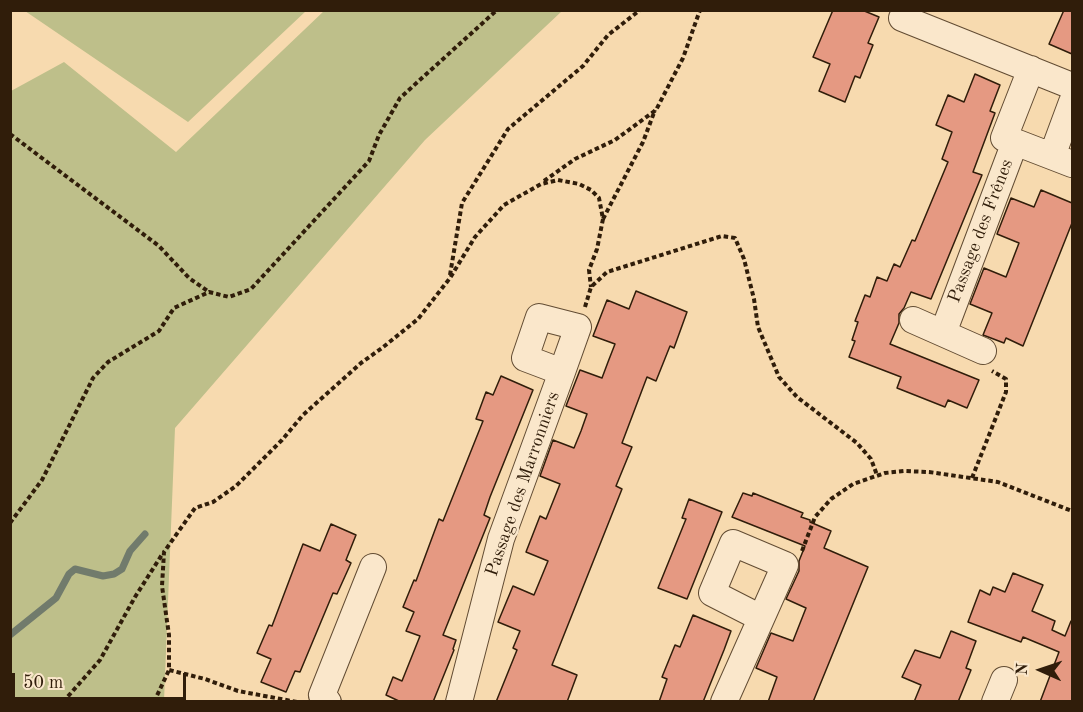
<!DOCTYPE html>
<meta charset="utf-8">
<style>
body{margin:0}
#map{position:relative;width:1083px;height:712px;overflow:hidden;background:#f7daaf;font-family:"Old Standard TT",serif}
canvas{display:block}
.frame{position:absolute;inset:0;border:12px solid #301d0a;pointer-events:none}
.north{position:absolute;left:1011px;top:640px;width:60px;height:60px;-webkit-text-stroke:4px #fae7cb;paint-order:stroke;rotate:273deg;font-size:16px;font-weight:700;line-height:24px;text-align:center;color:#301d0a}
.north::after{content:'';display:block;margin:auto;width:21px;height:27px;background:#301d0a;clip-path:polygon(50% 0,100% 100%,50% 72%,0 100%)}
.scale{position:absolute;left:12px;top:673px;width:174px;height:27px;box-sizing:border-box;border:3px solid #301d0a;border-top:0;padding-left:8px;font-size:18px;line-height:21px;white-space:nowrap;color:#301d0a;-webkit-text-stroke:4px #fae7cb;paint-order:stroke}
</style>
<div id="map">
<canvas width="1083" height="712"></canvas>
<div class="frame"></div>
<div class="north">N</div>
<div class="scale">50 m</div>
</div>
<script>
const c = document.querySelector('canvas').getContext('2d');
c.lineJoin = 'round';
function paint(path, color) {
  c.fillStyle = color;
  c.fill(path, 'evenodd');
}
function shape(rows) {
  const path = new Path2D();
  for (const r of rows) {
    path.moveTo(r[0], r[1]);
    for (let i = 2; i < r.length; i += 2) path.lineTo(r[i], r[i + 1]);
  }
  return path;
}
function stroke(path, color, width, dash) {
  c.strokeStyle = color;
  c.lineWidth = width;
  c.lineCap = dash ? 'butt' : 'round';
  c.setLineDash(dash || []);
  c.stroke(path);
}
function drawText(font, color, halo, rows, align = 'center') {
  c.font = font + ' "Old Standard TT",serif';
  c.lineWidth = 5;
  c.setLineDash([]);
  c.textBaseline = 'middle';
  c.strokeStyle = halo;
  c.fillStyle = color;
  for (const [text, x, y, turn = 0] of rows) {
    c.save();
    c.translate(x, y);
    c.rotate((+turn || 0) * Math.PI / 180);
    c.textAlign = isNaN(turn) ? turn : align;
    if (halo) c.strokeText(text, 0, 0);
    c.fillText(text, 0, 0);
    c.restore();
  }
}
paint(shape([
 [325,10,562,11,425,140,175,428,164,701,11,701,11,91,64,62,176,152],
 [25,11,306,11,188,122]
]), '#bebf8a');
stroke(shape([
 [10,635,56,598,69,574,75,569,103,576,114,574,122,569,130,551,145,534]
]), '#717b6c', 7);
const building = shape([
 [833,10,862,10,879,17,868,43,873,45,860,78,855,76,845,102,819,91,830,64,813,57,833,10],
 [1064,10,1072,10,1072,54,1049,44,1064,10],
 [975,74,1000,85,990,111,995,113,973,172,982,175,931,299,911,292,904,308,899,314,899,323,890,344,979,380,967,408,948,400,945,407,897,388,901,377,849,357,855,341,852,340,858,322,855,321,865,295,870,297,877,277,887,281,894,264,900,267,912,240,915,241,948,162,942,159,952,132,936,125,948,95,964,102,975,74],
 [1041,190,1072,203,1072,223,1023,346,1006,338,1004,343,983,335,992,313,970,304,984,268,1006,277,1019,243,997,234,1011,198,1034,207,1041,190],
 [636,291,687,312,674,348,670,346,656,381,647,377,622,443,632,447,616,486,622,489,552,665,577,675,567,702,496,702,517,650,513,648,520,631,498,622,513,586,534,595,548,561,526,552,540,516,546,519,560,484,540,476,553,440,574,448,581,431,587,414,566,406,580,370,602,378,608,362,615,344,593,336,607,300,629,309,636,291],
 [501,376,533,390,490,497,484,515,490,518,443,635,456,640,453,649,454,650,433,702,401,702,386,695,393,677,402,681,420,636,406,631,414,612,403,607,414,580,416,581,439,519,443,521,483,421,476,419,486,392,493,395,501,376],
 [743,493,752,496,753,493,803,513,801,517,810,520,810,522,831,531,824,548,868,567,813,702,768,702,777,677,756,668,771,633,793,641,806,608,786,599,799,571,799,561,805,546,732,517,743,493],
 [689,499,722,512,687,599,658,588,686,519,682,518,689,499],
 [331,524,356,535,346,560,351,563,337,594,333,593,300,672,295,671,286,692,261,682,271,659,257,653,269,625,272,626,303,544,320,551,331,524],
 [1013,573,1043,585,1032,611,1055,621,1052,630,1065,636,1071,621,1072,621,1072,702,1040,702,1059,652,1023,637,1021,642,968,622,980,590,990,595,993,587,1005,592,1013,573],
 [693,615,731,631,724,650,703,702,659,702,667,679,662,677,675,645,680,647,693,615],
 [951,631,976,641,966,668,971,670,958,702,914,702,921,685,902,677,915,650,940,658,951,631]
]);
paint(building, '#e59982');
stroke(building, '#301d0a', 1.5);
const minor = shape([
 [902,18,1072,86],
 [1015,142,1072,164],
 [1052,156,1072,102],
 [913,320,983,351],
 [943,333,1015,142,1004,138,1031,69],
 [328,702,322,695,373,567],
 [459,702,501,539,562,372,578,327,539,317,525,358,562,372],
 [724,702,785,565,733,543,712,593,761,618],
 [995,702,1004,680]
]);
stroke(minor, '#624c33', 28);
stroke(shape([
 [10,134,159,246,189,278,209,292],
 [544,181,575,159,615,140,656,110,683,58,700,10],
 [603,219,643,142,655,110],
 [450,275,462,203,508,129,583,66,608,35,640,10],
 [585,307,591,287,607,272,722,236,735,238,744,259,754,299,758,327,779,377,797,397,857,443,871,459,877,475],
 [972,478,1006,392,1006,379,992,371],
 [10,523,42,480,93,378,108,362,159,331,174,308,209,292,229,297,251,289,369,161,379,135,400,98,497,10],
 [802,551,815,517,831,499,853,484,885,473,904,471,929,472,998,482,1072,511],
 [63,702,100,660,135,597,163,553],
 [154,702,169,670],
 [297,702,238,691,205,679,169,670,169,635,162,586,164,552,195,508,213,502,236,486,282,440,303,415,361,363,382,348,418,319,450,278,475,237,504,205,541,184,558,180,579,184,591,190,599,198,603,219,597,249,589,270,591,287]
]), '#301d0a', 4, [4.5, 3]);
stroke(minor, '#fae7cb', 26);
drawText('18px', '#301d0a', '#fae7cb', [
 ["Passage des Frênes",981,231,-69],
 ["Passage des Marronniers",523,484,-71]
]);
</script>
